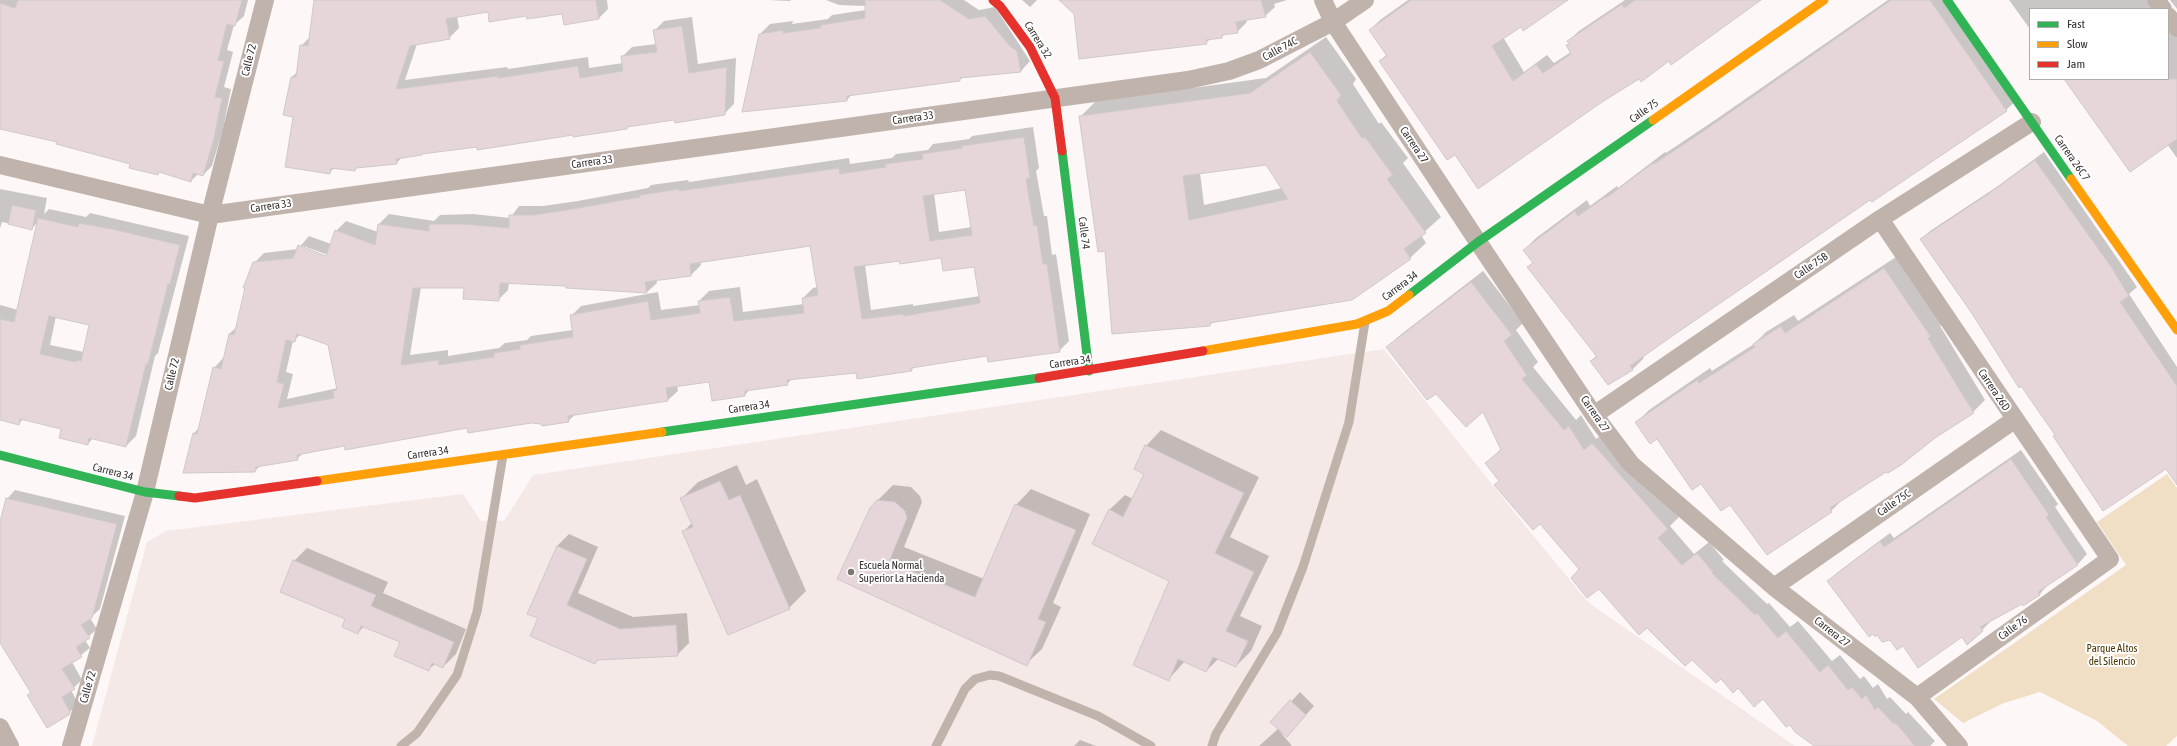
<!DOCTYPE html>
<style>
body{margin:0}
#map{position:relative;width:2177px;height:746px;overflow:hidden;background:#fdf8f7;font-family:"Asap Condensed",sans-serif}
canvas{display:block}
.legend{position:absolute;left:2029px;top:8px;width:140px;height:72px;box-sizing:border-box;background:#fff;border:1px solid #afacac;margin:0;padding:5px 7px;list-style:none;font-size:12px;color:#37302f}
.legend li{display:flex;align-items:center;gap:8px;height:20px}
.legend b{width:20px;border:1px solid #afacac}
</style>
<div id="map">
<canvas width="2177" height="746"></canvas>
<ul class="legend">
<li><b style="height:5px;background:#30b455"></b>Fast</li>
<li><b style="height:5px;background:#ff9f0a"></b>Slow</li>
<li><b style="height:5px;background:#e5322d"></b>Jam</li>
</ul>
</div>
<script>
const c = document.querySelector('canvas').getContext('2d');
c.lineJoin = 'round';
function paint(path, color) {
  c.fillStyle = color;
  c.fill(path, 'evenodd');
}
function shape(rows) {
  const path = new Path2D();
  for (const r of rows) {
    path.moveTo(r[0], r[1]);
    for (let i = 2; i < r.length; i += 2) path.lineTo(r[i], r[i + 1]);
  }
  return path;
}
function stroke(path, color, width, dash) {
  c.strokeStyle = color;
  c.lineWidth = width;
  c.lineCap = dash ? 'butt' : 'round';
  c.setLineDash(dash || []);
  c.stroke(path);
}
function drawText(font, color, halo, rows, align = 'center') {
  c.font = font + ' "Asap Condensed",sans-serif';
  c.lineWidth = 4;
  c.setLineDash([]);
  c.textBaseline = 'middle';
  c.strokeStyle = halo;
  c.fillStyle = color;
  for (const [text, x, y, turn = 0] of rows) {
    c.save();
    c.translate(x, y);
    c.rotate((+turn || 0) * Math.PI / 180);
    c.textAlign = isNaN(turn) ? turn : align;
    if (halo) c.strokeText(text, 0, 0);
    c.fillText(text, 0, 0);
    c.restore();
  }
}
paint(shape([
 [1384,349,1527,528,1589,603,1795,746,92,746,147,542,166,531,463,494,481,521,493,520,504,521,533,475]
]), '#f4e9e6');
paint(shape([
 [2167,474,2177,488,2177,736,2166,746,2128,746,2097,721,2040,692,2004,703,1963,723,1934,699,2126,565,2097,522]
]), '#f1dfc5');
paint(shape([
 [0,0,248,0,244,16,234,25,227,50,233,52,224,87,231,89,223,129,212,166,203,175,198,174,191,181,161,171,158,174,131,163,58,141,0,128],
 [312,0,607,0,608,9,599,18,563,12,527,15,488,11,457,16,459,28,449,38,417,44,405,80,507,67,508,69,588,57,589,68,623,63,622,57,632,47,656,44,654,31,664,21,692,17,698,64,736,58,734,104,724,114,629,125,627,128,424,152,402,157,397,163,358,167,355,170,335,167,329,173,294,116,292,77,297,72,301,46,310,37,315,0],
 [768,0,791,0,790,1],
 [826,0,964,0,979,10,995,7,1030,61,1021,71,963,76,960,80,852,94,847,100,760,34,770,24,793,21,792,24,828,19,832,15,866,10,866,6,839,5],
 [1022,0,1037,0,1030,7],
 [1061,0,1287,0,1274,4,1275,7,1265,16,1246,20,1247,22,1237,32,1226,33,1222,37,1210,39,1206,43,1075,14],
 [1408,0,1567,0,1503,37,1524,72,1547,55,1554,63,1571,52,1567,45,1570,43,1568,41,1579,31,1625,0,1759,0,1639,78,1455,154,1380,61,1387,54,1370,30,1380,20],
 [1888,0,1950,0,2018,99,2006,110,1872,200,1871,198,1642,356,1644,358,1632,370,1591,361,1597,355,1529,267,1533,262,1524,250,1536,238,1587,200,1590,206,1617,186,1618,188,1665,152,1666,153,1718,118],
 [2009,0,2160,0,2166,9,2030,9,2030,29],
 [2170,0,2177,0,2177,9],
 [2168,11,2177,24,2177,158,2167,144,2065,79,2168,79],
 [1326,37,1356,79,1353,84,1379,124,1381,122,1408,158,1403,163,1441,217,1421,235,1426,243,1410,258,1213,322,1210,325,1105,250,1080,117,1096,101,1266,78],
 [1266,164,1282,188,1204,205,1200,173],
 [1033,127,1039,168,1036,171,1044,216,1047,216,1052,255,1056,254,1069,341,1059,351,988,355,915,367,911,370,857,372,793,378,787,384,750,389,745,395,710,381,677,386,678,391,668,400,576,414,568,421,468,426,304,452,297,459,261,465,255,471,185,472,194,433,199,428,214,368,224,357,229,334,238,326,254,263,264,253,298,249,309,236,331,244,336,231,346,221,378,232,379,224,389,214,434,221,440,215,473,214,510,218,519,206,543,206,578,201,648,188,651,185,688,180,689,182,849,158,850,164,892,158,896,154,928,150,933,144,969,139,972,136],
 [966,189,972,227,939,232,934,193],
 [811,245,818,287,813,288,803,298,804,304,743,312,740,287,709,291,699,301,700,305,661,310,658,292,581,306,571,316,573,330,531,336,527,340,505,343,499,348,448,356,448,350,410,355,421,287,465,287,498,300,508,290,509,282,647,292,657,283,656,279,691,275,701,265,700,261],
 [303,246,331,256,330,258,303,248],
 [942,257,975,266,980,296,913,306,913,304,871,310,865,265],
 [301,334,329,344,338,388,287,399,293,374,286,372,293,341],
 [2044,152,2137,287,2129,294,2177,367,2177,482,2166,468,2056,435,1921,239,1930,231,1998,186],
 [0,189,47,198,44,214,49,209,86,217,90,213,189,236,158,353,155,356,136,436,126,446,93,438,88,444,62,428,23,419,19,424,0,420,0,305,18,310,38,222,32,228,2,222,0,228],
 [56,316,90,324,84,352,50,345],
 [1896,257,1942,324,1940,326,1985,400,1973,412,1843,499,1831,511,1730,504,1702,483,1657,438,1637,422,1649,410,1710,368,1712,371,1754,344,1766,332,1794,315,1798,321],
 [1483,271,1523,323,1516,330,1538,362,1533,367,1576,420,1581,415,1596,439,1604,433,1679,517,1670,526,1694,554,1709,542,1724,560,1722,561,1767,604,1769,603,1790,627,1798,621,1832,661,1840,655,1860,679,1864,676,1873,688,1878,684,1887,699,1890,697,1906,714,1908,712,1935,741,1930,746,1825,746,1763,698,1722,677,1647,626,1599,587,1580,569,1486,463,1501,449,1484,410,1436,392,1387,347,1399,336],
 [1161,430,1259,477,1230,537,1269,556,1240,616,1262,626,1251,651,1236,666,1218,659,1206,671,1185,661,1168,680,1171,581,1109,510,1125,495,1133,499,1145,473,1146,446],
 [2021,450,2058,504,2055,507,2087,554,2078,564,2049,583,2040,594,2024,605,2022,602,1991,621,1982,630,1962,636,1903,644,1891,639,1828,581,1838,572,1890,533,1894,538],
 [737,465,746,485,757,479,806,591,789,608,683,532,692,523,682,498,698,482],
 [893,485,911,487,920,496,922,502,904,547,984,579,1016,505,1031,489,1090,514,1053,603,1061,607,1042,649,1026,664,839,578,877,501],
 [15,490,125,516,100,609,90,618,97,629,85,640,90,648,72,662,82,680,71,690,78,703,68,714,29,695,31,693,0,640,0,526,7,499],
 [569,534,598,547,578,593,633,617,687,613,689,643,677,655,598,659,595,663,539,618,528,613,557,546],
 [307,548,388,582,383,593,466,629,456,654,443,667,435,664,429,669,401,642,364,626,358,633,294,561],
 [1300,692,1314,706,1295,727,1272,722],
 [1278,729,1292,746,1259,746],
 [1080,740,1096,746,1074,746]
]), '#0003');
const building = shape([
 [18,0,242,0,235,26,227,24,218,60,224,61,215,97,222,98,214,139,203,176,193,173,191,182,159,172,158,175,129,168,130,164,56,144,57,142,0,129,0,3,15,8,18,0],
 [314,0,596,0,599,19,564,25,562,14,527,19,526,16,489,22,488,12,446,19,450,39,410,46,396,89,498,76,498,78,578,66,580,78,623,71,621,56,657,52,653,30,682,26,689,73,727,67,725,115,675,123,674,120,627,127,627,129,593,134,573,137,573,135,477,150,477,147,422,154,422,155,396,159,397,164,356,168,355,171,331,168,330,174,285,167,293,117,283,115,291,77,296,77,300,45,308,46,314,0],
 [865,0,940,0,969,19,985,16,1010,46,1017,51,1021,72,960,78,960,81,847,96,847,101,742,112,759,34,784,30,783,33,820,28,821,25,865,18,865,0],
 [1059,0,1261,0,1266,17,1236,22,1238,33,1222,35,1222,38,1206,40,1207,44,1079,59,1074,14,1059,0],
 [1411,0,1568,0,1523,31,1521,27,1492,46,1513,81,1536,64,1543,73,1571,54,1566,45,1569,44,1567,41,1622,4,1624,8,1635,0,1761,0,1671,65,1669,61,1641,82,1639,79,1602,102,1478,189,1455,155,1447,160,1379,61,1387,56,1369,30,1411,0],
 [1891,0,1930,0,2007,111,1872,202,1870,200,1668,339,1630,366,1633,370,1608,385,1590,361,1597,357,1527,267,1533,263,1523,250,1575,211,1578,216,1605,197,1606,198,1653,163,1654,164,1705,130,1891,0],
 [1310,52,1341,95,1337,101,1362,138,1365,137,1393,175,1387,179,1426,233,1404,249,1411,259,1352,300,1210,323,1210,326,1112,334,1105,251,1098,252,1079,116,1250,93,1310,52],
 [1266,165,1288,199,1189,220,1183,176,1266,165],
 [2064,79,2177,79,2177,139,2130,172,2064,79],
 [1024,137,1030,178,1026,179,1034,226,1037,225,1043,264,1047,264,1060,352,988,362,987,356,911,368,912,371,857,379,856,373,787,380,788,385,745,391,745,396,712,401,709,382,666,388,668,401,568,416,569,422,542,426,541,424,531,423,468,433,467,428,345,450,344,446,297,455,298,460,256,467,255,472,183,473,193,433,197,434,213,367,221,369,229,334,234,335,245,288,243,288,253,262,293,258,298,245,326,256,335,230,375,245,378,224,429,231,429,224,463,224,509,228,509,215,532,215,567,210,640,197,640,195,679,189,679,191,839,168,840,174,886,167,885,164,923,159,922,154,962,148,961,146,1024,137],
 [965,190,972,235,930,241,923,196,965,190],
 [810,246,818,295,802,298,804,313,734,321,730,297,698,301,700,313,651,320,648,301,570,315,573,337,520,345,520,349,494,353,494,357,439,365,438,360,401,365,413,288,464,288,463,299,499,301,500,283,565,286,566,288,647,293,645,282,691,276,690,264,810,246],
 [941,258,943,271,974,267,980,303,904,316,903,314,862,319,854,267,899,261,900,264,941,258],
 [297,334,328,345,337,390,333,391,334,398,278,408,284,384,277,382,286,340,295,342,297,334],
 [2035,160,2112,268,2129,296,2120,302,2177,386,2177,485,2166,469,2103,511,2053,436,2055,435,2021,386,2019,388,1971,312,1920,239,1988,194,2035,160],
 [12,205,36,210,32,230,8,224,12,205],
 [38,218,78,227,79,223,112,229,180,245,170,284,168,284,148,364,146,364,126,447,89,438,88,445,59,438,61,429,20,419,19,425,0,420,0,319,14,322,38,218],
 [49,316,89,325,81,361,77,360,76,362,40,354,49,316],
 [1884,268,1931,337,1928,338,1974,413,1935,438,1901,465,1888,473,1886,472,1830,508,1832,512,1767,555,1730,505,1721,511,1701,484,1692,490,1657,439,1650,444,1635,422,1697,380,1699,383,1755,347,1753,344,1781,326,1785,333,1884,268],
 [1471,282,1512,335,1504,341,1527,375,1522,379,1564,430,1569,426,1584,450,1592,443,1668,529,1658,538,1682,565,1697,553,1713,572,1712,573,1755,615,1757,613,1778,638,1786,631,1820,672,1828,665,1848,690,1852,687,1862,699,1866,695,1875,710,1878,707,1894,724,1896,723,1915,746,1814,746,1795,732,1790,725,1786,727,1763,699,1754,707,1738,688,1733,693,1721,679,1716,683,1692,660,1685,666,1647,628,1639,635,1599,589,1587,598,1571,578,1579,569,1540,524,1533,530,1494,485,1499,481,1485,463,1501,450,1483,412,1466,427,1436,394,1427,400,1386,347,1471,282],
 [1145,445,1244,493,1215,553,1254,572,1226,631,1248,641,1236,667,1213,657,1206,672,1178,659,1169,681,1133,665,1169,581,1092,544,1109,509,1123,517,1144,474,1134,469,1145,445],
 [2011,459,2049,515,2046,517,2078,565,2038,592,2040,595,2023,606,2022,604,1980,627,1983,631,1967,645,1962,637,1918,668,1903,646,1897,650,1890,640,1882,642,1877,635,1875,637,1873,634,1869,637,1827,581,1880,541,1884,547,2011,459],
 [720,481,729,500,740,495,790,609,728,635,682,531,693,527,680,498,720,481],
 [6,498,117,524,92,618,81,625,90,638,76,647,82,657,62,669,75,689,62,697,70,712,69,715,47,728,27,695,31,693,0,643,0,522,6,498],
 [877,500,895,502,905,511,907,518,889,562,975,597,1015,504,1076,530,1038,619,1046,622,1027,666,837,579,870,508,877,500],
 [557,546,587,559,567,605,620,629,676,625,678,656,597,660,595,664,530,636,538,618,527,614,557,546],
 [293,560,376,595,371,606,454,642,443,668,432,663,429,671,394,656,400,642,361,626,358,634,342,627,345,619,280,592,293,560],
 [1290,700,1306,715,1287,737,1270,722,1290,700]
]);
paint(building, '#e7d6d9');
stroke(building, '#cec9c9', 1);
stroke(shape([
 [401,746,417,733,457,675,477,612,503,455],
 [936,746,965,689,975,679,990,675,999,676,1098,716,1151,746],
 [1212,746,1216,734,1277,633,1303,567,1349,422,1365,322]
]), '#c0b3ac', 9);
stroke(shape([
 [1323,0,1333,22,1478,242,1594,415,1631,464,1774,587,1917,697,1959,746],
 [2156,0,2163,9],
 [2168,16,2177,28],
 [0,165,210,215,1188,80,1229,71,1259,60,1333,22,1365,0],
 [1880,219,2110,559,1917,697],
 [1594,415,1880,219,2032,122],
 [1774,587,2014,420],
 [0,727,10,746],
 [71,746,145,492,210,215,265,0]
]), '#c0b3ac', 18);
stroke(shape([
 [1947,0,2071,179],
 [1062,151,1089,371],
 [1409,295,1478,242,1653,120],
 [662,432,1039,378],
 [0,455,145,492,179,496]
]), '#30b455', 9);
stroke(shape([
 [1653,120,1824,0],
 [2071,179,2177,330],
 [1203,351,1357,324,1388,311,1409,295],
 [317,481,662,432]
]), '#ff9f0a', 9);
stroke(shape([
 [993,0,1000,6,1030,47,1055,98,1062,151],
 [1039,378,1203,351],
 [179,496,195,498,317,481]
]), '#e5322d', 9);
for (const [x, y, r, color] of [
 [851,572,4,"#7c7675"]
]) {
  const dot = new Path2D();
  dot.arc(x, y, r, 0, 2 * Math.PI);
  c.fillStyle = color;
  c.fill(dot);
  stroke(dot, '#fff', 1.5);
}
drawText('11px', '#37302f', '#fff', [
 ["Carrera 32",1038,40,58],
 ["Calle 74C",1280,49,-28],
 ["Calle 72",249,60,-76],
 ["Calle 75",1644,111,-35],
 ["Carrera 33",913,118,-8],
 ["Carrera 27",1414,145,56],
 ["Carrera 26C 7",2072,158,55],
 ["Carrera 33",592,162,-8],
 ["Carrera 33",271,206,-8],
 ["Calle 74",1084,233,83],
 ["Calle 75B",1811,266,-34],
 ["Carrera 34",1400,286,-37],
 ["Carrera 34",1070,362,-8],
 ["Calle 72",172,374,-77],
 ["Carrera 26D",1994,390,56],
 ["Carrera 34",749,407,-8],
 ["Carrera 27",1595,414,55],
 ["Carrera 34",428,453,-8],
 ["Carrera 34",113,472,14],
 ["Calle 75C",1894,503,-35],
 ["Calle 76",2013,628,-36],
 ["Carrera 27",1832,632,38],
 ["Calle 72",88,687,-74]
]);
drawText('11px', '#37302f', '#fff', [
 ["Escuela Normal",859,566],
 ["Superior La Hacienda",859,579]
], 'left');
drawText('11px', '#4b3400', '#fff', [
 ["Parque Altos",2112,649],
 ["del Silencio",2112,662]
]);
</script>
